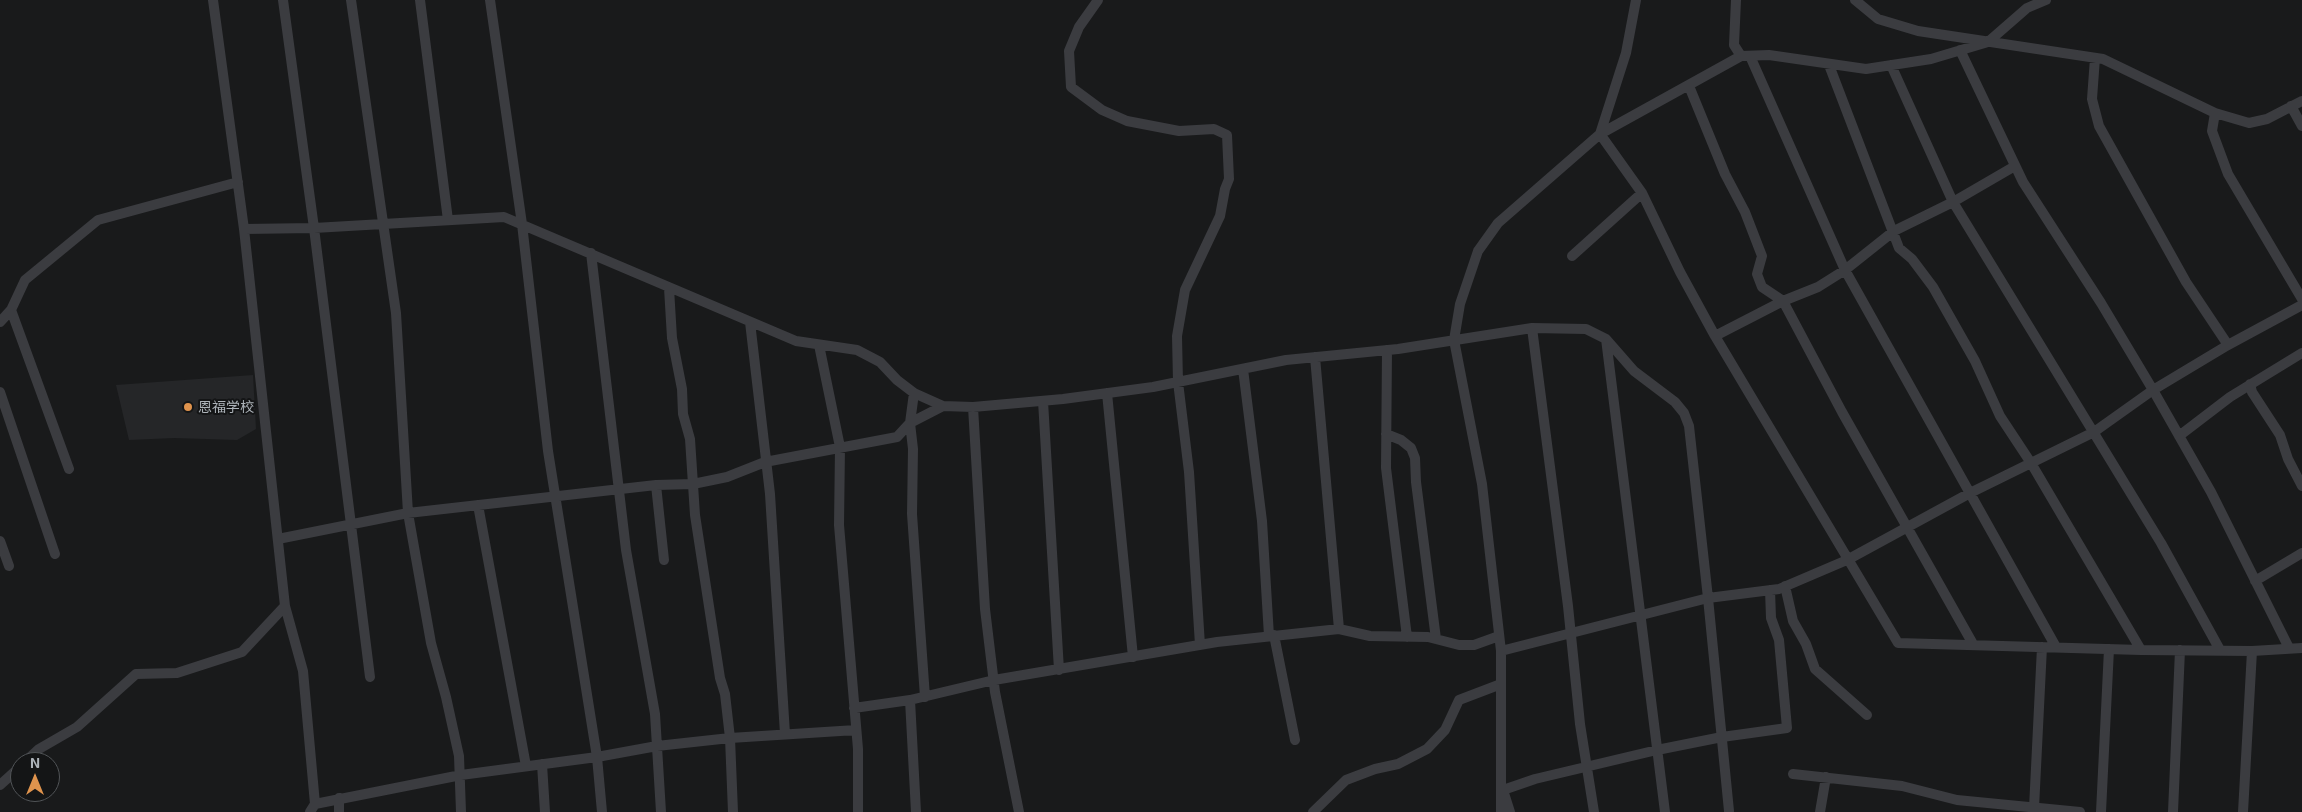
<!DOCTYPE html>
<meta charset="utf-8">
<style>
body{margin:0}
#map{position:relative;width:2302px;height:812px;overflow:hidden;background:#191a1b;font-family:"Exo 2",sans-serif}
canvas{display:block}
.north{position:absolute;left:10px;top:752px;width:50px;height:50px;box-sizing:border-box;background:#141516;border:1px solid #515457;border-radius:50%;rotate:0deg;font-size:14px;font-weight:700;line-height:20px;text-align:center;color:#adb3b9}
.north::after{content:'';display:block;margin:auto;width:18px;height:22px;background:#df934d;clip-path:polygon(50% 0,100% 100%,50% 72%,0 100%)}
</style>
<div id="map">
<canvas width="2302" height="812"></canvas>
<div class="north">N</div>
</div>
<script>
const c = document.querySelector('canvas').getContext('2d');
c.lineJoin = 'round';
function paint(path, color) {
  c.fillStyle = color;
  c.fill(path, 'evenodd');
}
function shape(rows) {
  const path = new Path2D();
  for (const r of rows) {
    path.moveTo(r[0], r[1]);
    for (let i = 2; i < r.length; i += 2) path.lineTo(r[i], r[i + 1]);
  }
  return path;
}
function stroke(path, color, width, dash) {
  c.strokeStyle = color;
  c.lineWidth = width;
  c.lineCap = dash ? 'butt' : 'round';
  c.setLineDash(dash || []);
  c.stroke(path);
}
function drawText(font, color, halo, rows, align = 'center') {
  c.font = font + ' "Exo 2","Noto Sans SC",sans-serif';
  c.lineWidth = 4;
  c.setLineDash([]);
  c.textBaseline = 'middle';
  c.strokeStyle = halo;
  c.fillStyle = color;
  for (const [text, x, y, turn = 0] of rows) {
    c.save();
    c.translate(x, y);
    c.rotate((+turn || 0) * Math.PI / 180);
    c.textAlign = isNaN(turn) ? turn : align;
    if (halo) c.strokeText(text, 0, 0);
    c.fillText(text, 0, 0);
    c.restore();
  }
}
paint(shape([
 [253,375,256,429,237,440,174,438,129,440,116,385]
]), '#252628');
stroke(shape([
 [213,0,244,229,285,606,303,671,315,804,310,812],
 [283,0,314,228,370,677],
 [351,0,396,313,408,513,431,643,446,697,459,756,461,812],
 [420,0,448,220],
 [490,0,522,224,548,451,597,757,602,812],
 [1098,0,1079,27,1069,51,1071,87,1102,110,1127,121,1179,131,1214,129,1227,135,1229,179,1225,189,1220,216,1185,290,1177,336,1178,382,1189,472,1200,645],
 [1736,0,1734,45,1741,56],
 [1855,0,1878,19,1918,31,2103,59,2215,113,2249,123,2267,119,2302,101],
 [2046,0,2027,8,1988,42,1931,59,1866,69,1769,55,1741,56,1600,134,1642,193,1680,272,1715,336,1898,643,2141,650,2252,651,2302,648],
 [1960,50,2023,182,2101,303,2153,390,2211,492,2289,648],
 [1750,56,1845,270,2056,647],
 [2095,58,2092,99,2099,126,2186,282,2228,345],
 [1829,65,1899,248,1912,259,1933,287,1975,361,2000,416,2031,463,2141,650],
 [1891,65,1953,202,2161,543,2220,650],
 [1689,86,1725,174,1745,212,1762,256,1757,274,1762,287,1783,301,1842,412,1973,644],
 [2291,106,2302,126],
 [2215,113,2212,131,2228,174,2302,299],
 [244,229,314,228,504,217,796,341,857,350,880,362,897,380,914,393,943,406,973,407,1063,399,1153,387,1286,360,1398,349,1532,328,1586,329,1606,339,1634,371,1675,402,1684,413,1689,426,1708,598,1779,589,1847,560,1970,493,2094,432,2153,390,2228,345,2302,305],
 [591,253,626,550,655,714,661,812],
 [1572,256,1642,193],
 [669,288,672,338,682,389,683,414,690,439,695,515,720,678,725,694,730,738,733,812],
 [11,310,69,469],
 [0,322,11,310,25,280,98,220,238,182],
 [750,322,770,494,785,734],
 [1532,328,1568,606,1580,724,1594,812],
 [1715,336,1783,301,1818,287,1845,270,1894,231,1953,202,2015,166],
 [1606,339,1665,812],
 [819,345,840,447,839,525,858,749,858,812],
 [1387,350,1386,468,1407,637],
 [1315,357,1339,629],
 [1243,369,1262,521,1269,636],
 [2250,384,2252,392,2280,435,2288,459,2302,486],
 [0,392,55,554],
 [1107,393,1133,657],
 [1043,401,1059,670],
 [973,407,985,609,995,692,1019,812],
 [1386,434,1401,440,1411,448,1415,458,1416,482,1436,639],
 [2179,436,2230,397,2302,353],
 [656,485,664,560],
 [478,505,526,766],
 [278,539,408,513,656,485,693,484,727,477,765,462,897,437,910,423,914,393],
 [0,541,9,566],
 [2255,581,2302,553],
 [1785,586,1793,621,1806,644,1815,669,1867,715],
 [1274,635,1295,740],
 [1501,651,1708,598,1729,811],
 [925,697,912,514,913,449,910,423,943,406],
 [910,700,916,812],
 [854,708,910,700,994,680,1217,642,1339,629,1370,636,1428,637,1459,645,1474,645,1499,636],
 [25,762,39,749,77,727,136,674,177,673,242,652,285,606],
 [542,764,545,812],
 [1793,774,1902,786,1957,800,2080,812],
 [0,785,20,767],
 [339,798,339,812],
 [315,804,461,775,597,757,657,746,730,738,856,730],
 [2034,808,2042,647],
 [1313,812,1346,780,1375,769,1398,764,1427,749,1445,730,1459,700,1501,684],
 [1501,812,1501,651,1482,484,1454,340,1460,304,1478,251,1498,223,1600,134,1626,53,1636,0],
 [1510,812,1503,790,1535,779,1657,750,1722,737,1787,728,1779,640,1771,618,1770,590],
 [1820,812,1826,777],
 [2101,812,2109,649],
 [2173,812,2180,650],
 [2243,812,2252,651]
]), '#3b3c40', 10);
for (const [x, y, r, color] of [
 [188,407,5,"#df934d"]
]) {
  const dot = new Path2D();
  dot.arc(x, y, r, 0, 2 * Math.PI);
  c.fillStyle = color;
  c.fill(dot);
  stroke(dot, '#141516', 2);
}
drawText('14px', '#adb3b9', '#141516', [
 ["恩福学校",198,407]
], 'left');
</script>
